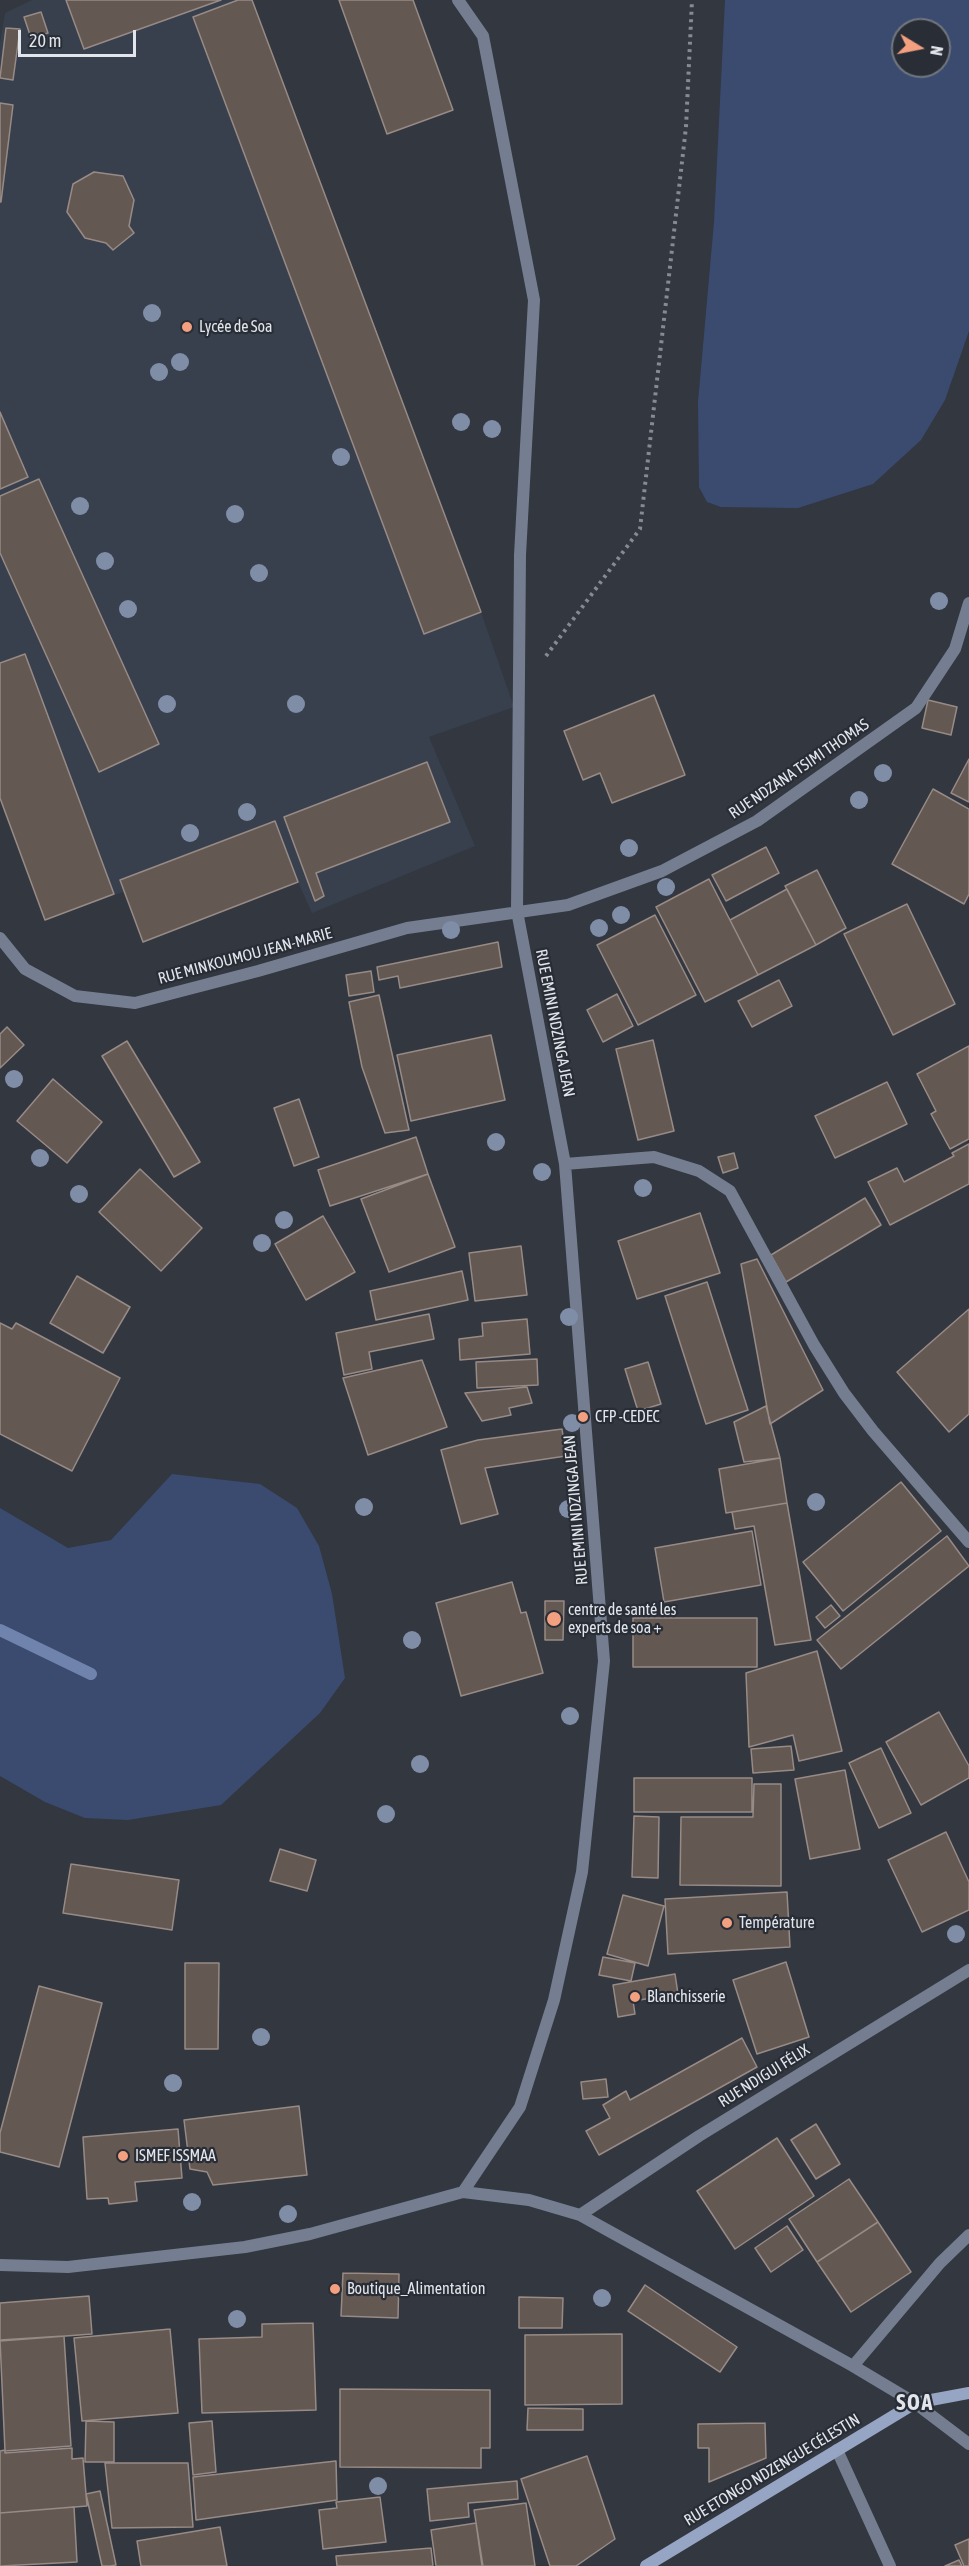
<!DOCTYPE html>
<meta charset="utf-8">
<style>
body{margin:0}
#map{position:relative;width:969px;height:2566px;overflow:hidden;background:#323740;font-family:"Asap Condensed",sans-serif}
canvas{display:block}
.north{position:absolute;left:891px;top:18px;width:60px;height:60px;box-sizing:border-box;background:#282d36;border:2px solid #72777e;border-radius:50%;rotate:100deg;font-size:16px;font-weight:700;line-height:24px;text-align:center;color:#e2e5eb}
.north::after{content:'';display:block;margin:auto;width:21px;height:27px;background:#f2a07f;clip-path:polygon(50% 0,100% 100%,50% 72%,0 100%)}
.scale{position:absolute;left:18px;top:30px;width:118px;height:27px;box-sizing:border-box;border:3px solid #e2e5eb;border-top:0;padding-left:8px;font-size:18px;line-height:21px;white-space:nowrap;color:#e2e5eb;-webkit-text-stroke:4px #282d36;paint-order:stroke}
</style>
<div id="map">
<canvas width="969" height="2566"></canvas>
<div class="north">N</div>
<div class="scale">20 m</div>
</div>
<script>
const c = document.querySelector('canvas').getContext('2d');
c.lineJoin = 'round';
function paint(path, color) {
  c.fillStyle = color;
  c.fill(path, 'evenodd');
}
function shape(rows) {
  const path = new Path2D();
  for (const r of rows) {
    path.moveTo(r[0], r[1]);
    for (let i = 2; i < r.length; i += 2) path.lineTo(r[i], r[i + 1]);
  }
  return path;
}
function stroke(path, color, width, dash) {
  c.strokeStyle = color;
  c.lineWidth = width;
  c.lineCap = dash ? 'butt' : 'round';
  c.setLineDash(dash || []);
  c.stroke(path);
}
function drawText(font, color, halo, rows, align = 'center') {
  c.font = font + ' "Asap Condensed",sans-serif';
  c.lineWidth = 4.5;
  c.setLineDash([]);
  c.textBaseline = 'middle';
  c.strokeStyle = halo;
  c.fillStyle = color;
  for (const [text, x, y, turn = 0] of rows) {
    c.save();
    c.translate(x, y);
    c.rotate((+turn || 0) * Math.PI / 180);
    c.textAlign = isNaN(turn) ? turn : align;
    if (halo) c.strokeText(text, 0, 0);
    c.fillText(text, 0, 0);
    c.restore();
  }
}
paint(shape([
 [32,0,252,0,481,612,514,707,429,737,475,846,312,913,298,882,143,942,123,892,45,920,0,798,0,43,5,13]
]), '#38404e');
paint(shape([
 [725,0,969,0,969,331,945,400,921,440,873,484,798,508,721,507,707,502,699,487,698,402,714,222],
 [903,30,939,30,939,66,903,66],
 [172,1474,260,1484,297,1508,319,1546,332,1594,345,1678,320,1713,221,1805,128,1820,85,1818,45,1802,0,1776,0,1508,68,1548,111,1540]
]), '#3a4b6f');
stroke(shape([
 [0,1630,91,1674]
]), '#6f83ad', 12);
const building = shape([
 [66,0,221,0,84,49,66,0],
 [238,0,252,0,481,612,424,634,193,17,238,0],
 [339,0,413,0,453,110,387,134,339,0],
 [41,12,48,33,31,38,24,17,41,12],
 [6,28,20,29,13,80,0,78,6,28],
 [0,103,13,105,1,202,0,202,0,103],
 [94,172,123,176,134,200,129,226,134,233,113,250,106,243,85,238,67,212,73,184,94,172],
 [0,412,28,477,0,489,0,412],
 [39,479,159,744,99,772,0,553,0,496,39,479],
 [25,654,114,894,45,920,0,798,0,663,25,654],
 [654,695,685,775,612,803,600,773,583,780,564,731,654,695],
 [928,700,957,707,951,735,922,728,928,700],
 [969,759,969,802,951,793,969,759],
 [427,762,450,822,316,873,324,896,315,901,284,817,427,762],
 [933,789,969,809,969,894,964,904,892,864,933,789],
 [275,821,298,882,143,942,120,880,275,821],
 [766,847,779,873,726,901,712,875,766,847],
 [817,870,846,928,816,945,785,886,817,870],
 [709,879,758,975,705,1002,656,907,709,879],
 [787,889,816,945,758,975,730,920,787,889],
 [907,904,955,1004,893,1035,844,934,907,904],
 [655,915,696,995,638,1025,597,945,655,915],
 [498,942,502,967,400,988,398,976,379,980,377,967,498,942],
 [371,971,374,992,349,996,346,975,371,971],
 [779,980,792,1006,752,1027,738,1001,779,980],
 [617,994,633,1026,603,1042,587,1010,617,994],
 [379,995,409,1130,385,1133,362,1067,349,1002,379,995],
 [7,1027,24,1045,0,1068,0,1034,7,1027],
 [491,1035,505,1100,411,1121,397,1055,491,1035],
 [653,1040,674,1131,638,1140,616,1049,653,1040],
 [127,1041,200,1162,174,1177,102,1056,127,1041],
 [969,1046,969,1139,950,1149,931,1114,936,1111,917,1074,969,1046],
 [53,1079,102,1122,67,1163,17,1121,53,1079],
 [887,1082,907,1124,835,1158,815,1116,887,1082],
 [299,1099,319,1157,294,1166,274,1108,299,1099],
 [416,1137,428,1174,330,1206,318,1170,416,1137],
 [969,1144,969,1184,890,1225,868,1182,897,1168,904,1182,954,1156,952,1153,969,1144],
 [734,1153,738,1168,723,1173,718,1157,734,1153],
 [140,1169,202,1228,161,1271,99,1212,140,1169],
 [428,1174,455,1247,389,1272,361,1199,428,1174],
 [865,1198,881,1225,786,1282,771,1255,865,1198],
 [700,1213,720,1273,637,1299,618,1241,700,1213],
 [323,1216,355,1272,306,1300,275,1244,323,1216],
 [521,1246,527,1295,475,1301,469,1253,521,1246],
 [757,1259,823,1390,770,1424,741,1264,757,1259],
 [462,1271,468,1300,376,1320,370,1291,462,1271],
 [77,1276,130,1307,103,1353,50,1323,77,1276],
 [707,1282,748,1410,706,1424,665,1296,707,1282],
 [969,1309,969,1414,949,1432,897,1372,969,1309],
 [429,1314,434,1339,369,1352,372,1369,344,1375,336,1333,429,1314],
 [527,1319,530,1354,460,1360,459,1339,483,1336,482,1323,527,1319],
 [0,1323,12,1329,16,1323,120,1378,72,1471,0,1434,0,1323],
 [537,1359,538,1385,477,1388,476,1362,537,1359],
 [422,1360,447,1427,368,1455,343,1378,422,1360],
 [648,1362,661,1404,638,1411,625,1369,648,1362],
 [527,1387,532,1403,509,1408,511,1415,482,1421,465,1393,527,1387],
 [766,1406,780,1458,744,1462,734,1422,766,1406],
 [562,1429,566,1456,485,1468,498,1514,461,1524,441,1450,478,1440,562,1429],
 [780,1458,787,1503,726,1513,719,1469,780,1458],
 [901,1482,941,1531,843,1611,803,1562,901,1482],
 [787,1503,811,1640,775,1645,754,1526,735,1529,732,1512,787,1503],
 [752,1531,761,1585,664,1602,655,1548,752,1531],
 [947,1536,969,1566,841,1669,817,1640,947,1536],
 [512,1582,521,1613,526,1612,543,1673,461,1696,436,1603,512,1582],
 [545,1601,564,1601,563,1640,545,1640,545,1601],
 [831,1605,840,1616,825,1628,816,1617,831,1605],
 [633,1618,757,1618,757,1667,633,1667,633,1618],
 [817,1651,842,1751,799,1761,793,1735,749,1747,746,1673,817,1651],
 [939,1712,969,1766,969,1778,921,1805,886,1742,939,1712],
 [791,1746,794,1770,753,1773,751,1749,791,1746],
 [881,1748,911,1813,879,1828,849,1763,881,1748],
 [845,1770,860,1849,810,1859,795,1779,845,1770],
 [634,1778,752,1778,752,1812,634,1812,634,1778],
 [754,1784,781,1784,781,1886,680,1885,681,1817,753,1817,754,1784],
 [634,1816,659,1817,658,1878,632,1877,634,1816],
 [946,1832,969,1882,969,1910,922,1932,888,1860,946,1832],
 [280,1849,316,1860,307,1891,270,1881,280,1849],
 [71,1864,179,1880,172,1930,63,1913,71,1864],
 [787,1892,790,1947,668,1954,665,1899,787,1892],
 [623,1895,664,1906,648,1966,607,1954,623,1895],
 [603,1957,635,1963,631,1981,599,1975,603,1957],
 [786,1962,809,2037,757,2054,733,1980,786,1962],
 [185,1963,219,1963,218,2049,185,2049,185,1963],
 [675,1974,678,1994,633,2001,635,2014,618,2017,613,1985,675,1974],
 [39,1986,102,2003,59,2167,0,2152,0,2133,39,1986],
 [742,2038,757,2067,599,2155,586,2131,610,2118,603,2105,626,2091,630,2100,742,2038],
 [606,2079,608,2097,583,2099,581,2082,606,2079],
 [299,2106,307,2175,213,2185,207,2172,190,2169,184,2120,299,2106],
 [816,2124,840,2164,816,2179,791,2140,816,2124],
 [178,2129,182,2178,135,2182,137,2201,109,2204,108,2198,87,2199,83,2137,178,2129],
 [777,2138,814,2196,735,2249,697,2191,777,2138],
 [849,2179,878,2222,817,2262,789,2219,849,2179],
 [878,2222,911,2272,851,2312,817,2262,878,2222],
 [787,2226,803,2250,771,2272,755,2248,787,2226],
 [343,2273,399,2274,398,2318,341,2316,343,2273],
 [645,2285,737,2347,720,2372,628,2311,645,2285],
 [89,2296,92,2334,0,2341,0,2303,89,2296],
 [519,2297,563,2298,562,2328,519,2328,519,2297],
 [313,2323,316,2410,202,2413,199,2339,262,2337,262,2324,313,2323],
 [170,2329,178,2413,82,2421,74,2338,170,2329],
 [622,2334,622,2404,525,2405,525,2335,622,2334],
 [64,2336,71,2446,5,2451,0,2340,64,2336],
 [340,2389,490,2390,490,2448,481,2448,481,2468,340,2467,340,2389],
 [528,2408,583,2409,583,2430,527,2430,528,2408],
 [86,2421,114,2422,114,2462,85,2462,86,2421],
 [212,2421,216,2472,193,2475,189,2423,212,2421],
 [765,2423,766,2458,709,2482,709,2448,698,2448,698,2424,765,2423],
 [72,2448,72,2459,83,2458,87,2506,0,2513,0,2451,5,2450,5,2453,72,2448],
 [587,2456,615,2539,576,2566,550,2566,521,2479,587,2456],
 [336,2461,337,2500,196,2520,193,2477,336,2461],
 [105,2463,188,2463,193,2527,112,2528,105,2463],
 [517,2481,518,2499,468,2503,469,2517,430,2521,427,2489,517,2481],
 [100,2491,116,2565,110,2566,102,2566,86,2494,100,2491],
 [380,2497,386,2542,323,2549,319,2510,337,2508,336,2502,380,2497],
 [526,2503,535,2566,483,2566,474,2510,526,2503],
 [74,2507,77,2562,0,2566,0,2513,74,2507],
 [476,2523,482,2566,436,2566,431,2530,476,2523],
 [220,2527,227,2566,141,2566,137,2541,220,2527],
 [969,2539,969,2566,964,2566,955,2545,969,2539],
 [431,2548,433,2566,337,2566,336,2556,431,2548],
 [959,2560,962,2566,945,2566,959,2560]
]);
paint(building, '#645853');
stroke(building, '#988b86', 1.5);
stroke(shape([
 [546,656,640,529,686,127,692,0]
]), '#868a91', 4, [3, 4.5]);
stroke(shape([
 [458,0,483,36,534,300,520,555,517,911,565,1164,604,1661,582,1872,554,2000,520,2107,463,2192],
 [0,938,25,969,75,996,135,1003,258,971,407,928,568,905,662,871,757,821,916,708,955,649,969,603],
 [565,1164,654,1157,699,1171,730,1191,814,1345,844,1393,873,1431,969,1542],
 [580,2215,699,2136,969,1970],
 [0,2265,68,2267,245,2247,310,2234,463,2192,529,2200,580,2215,853,2366,915,2403,969,2444],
 [853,2366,940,2263,969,2235],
 [837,2450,890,2566]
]), '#747e90', 12);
stroke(shape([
 [646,2566,915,2403,969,2393]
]), '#96a5c3', 12);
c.fillStyle = '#808da7';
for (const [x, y] of [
 [152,313],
 [180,362],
 [159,372],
 [461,422],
 [492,429],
 [341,457],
 [80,506],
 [235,514],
 [105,561],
 [259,573],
 [939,601],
 [128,609],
 [167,704],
 [296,704],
 [883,773],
 [859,800],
 [247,812],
 [190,833],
 [629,848],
 [666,887],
 [621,915],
 [599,928],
 [451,930],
 [14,1079],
 [496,1142],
 [40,1158],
 [542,1172],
 [643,1188],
 [79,1194],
 [284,1220],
 [262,1243],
 [569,1317],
 [572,1423],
 [816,1502],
 [364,1507],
 [568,1509],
 [412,1640],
 [570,1716],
 [420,1764],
 [386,1814],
 [956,1934],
 [261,2037],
 [173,2083],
 [192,2202],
 [288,2214],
 [602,2298],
 [237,2319],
 [378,2486]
]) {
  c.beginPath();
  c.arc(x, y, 9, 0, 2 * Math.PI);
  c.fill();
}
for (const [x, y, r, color] of [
 [187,327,6,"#f2a07f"],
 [583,1417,6,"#f2a07f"],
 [554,1619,8,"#f2a07f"],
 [727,1923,6,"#f2a07f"],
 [635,1997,6,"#f2a07f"],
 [123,2156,6,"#f2a07f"],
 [335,2289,6,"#f2a07f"]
]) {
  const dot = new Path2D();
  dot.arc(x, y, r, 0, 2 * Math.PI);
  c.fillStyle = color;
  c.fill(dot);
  stroke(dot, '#282d36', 2);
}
drawText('16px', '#e2e5eb', '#282d36', [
 ["Lycée de Soa",199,327],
 ["CFP -CEDEC",595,1417],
 ["centre de santé les",568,1610],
 ["experts de soa +",568,1628],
 ["Température",739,1923],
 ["Blanchisserie",647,1997],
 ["ISMEF ISSMAA",135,2156],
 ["Boutique_Alimentation",347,2289]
], 'left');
drawText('16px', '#e2e5eb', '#282d36', [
 ["RUE NDZANA TSIMI THOMAS",799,769,-34],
 ["RUE MINKOUMOU JEAN-MARIE",245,956,-15],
 ["RUE EMINI NDZINGA JEAN",555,1023,79],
 ["RUE EMINI NDZINGA JEAN",576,1510,-95],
 ["RUE NDIGUI FÉLIX",764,2076,-32],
 ["RUE ETONGO NDZENGUE CÉLESTIN",772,2470,-31]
]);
c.letterSpacing = '1.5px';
drawText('bold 22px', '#e2e5eb', '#282d36', [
 ["SOA",915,2403]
]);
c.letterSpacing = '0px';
</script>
